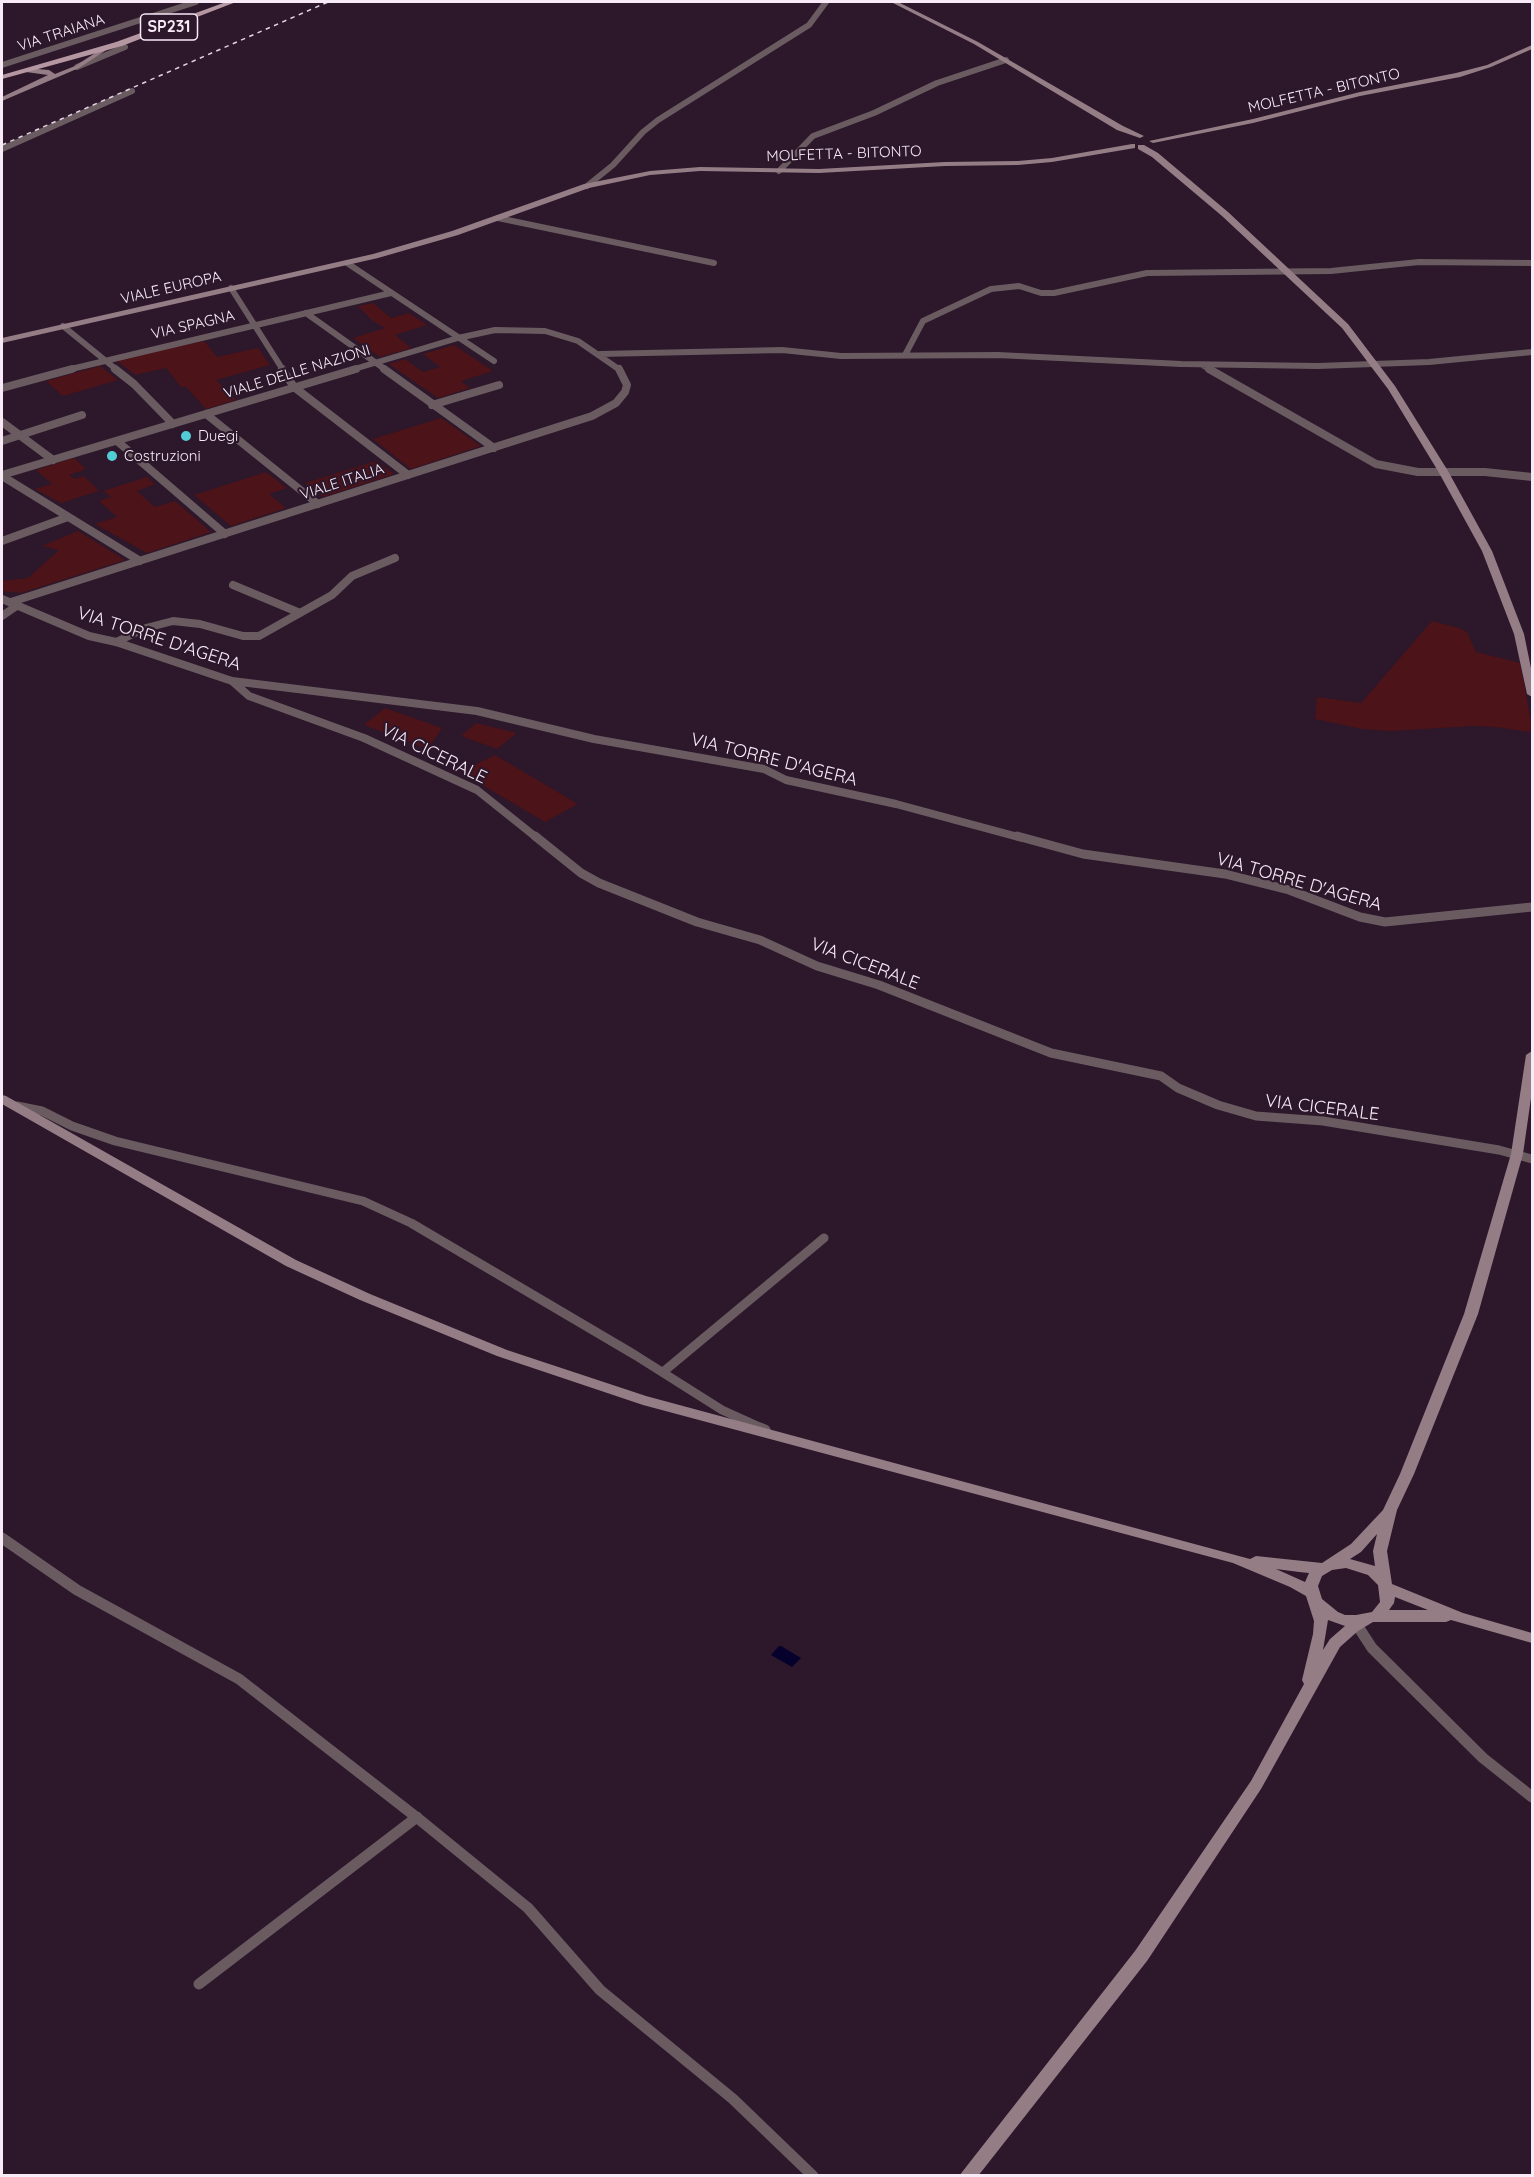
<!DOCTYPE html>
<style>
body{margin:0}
#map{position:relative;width:1534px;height:2177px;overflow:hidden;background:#2c172b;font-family:Quicksand,sans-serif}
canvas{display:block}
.frame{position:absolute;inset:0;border:3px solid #f8eaf7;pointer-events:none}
</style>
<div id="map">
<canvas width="1534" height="2177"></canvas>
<div class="frame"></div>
</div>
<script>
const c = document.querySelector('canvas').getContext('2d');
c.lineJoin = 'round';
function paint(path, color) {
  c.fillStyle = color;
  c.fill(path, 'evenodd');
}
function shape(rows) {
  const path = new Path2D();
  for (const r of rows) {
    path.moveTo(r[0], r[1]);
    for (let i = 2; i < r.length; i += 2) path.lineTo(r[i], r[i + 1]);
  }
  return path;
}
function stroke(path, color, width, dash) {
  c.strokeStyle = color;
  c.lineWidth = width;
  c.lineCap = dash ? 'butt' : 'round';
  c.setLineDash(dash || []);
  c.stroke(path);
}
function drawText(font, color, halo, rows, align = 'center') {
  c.font = font + ' Quicksand,sans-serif';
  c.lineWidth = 4.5;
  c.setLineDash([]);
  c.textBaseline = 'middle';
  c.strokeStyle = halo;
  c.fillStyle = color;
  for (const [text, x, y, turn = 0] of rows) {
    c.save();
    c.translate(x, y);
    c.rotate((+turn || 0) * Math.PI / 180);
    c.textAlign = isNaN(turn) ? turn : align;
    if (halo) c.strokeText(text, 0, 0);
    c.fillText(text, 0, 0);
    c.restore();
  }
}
paint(shape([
 [373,303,391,318,409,313,427,325,395,335,411,348,380,357,353,338,385,328,373,321,358,306],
 [204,341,217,357,258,348,270,365,216,380,236,400,206,409,186,387,181,387,166,368,135,375,116,360],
 [454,345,493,371,461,381,470,388,438,398,389,364,405,359,423,372,440,367,423,354],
 [100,366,118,380,63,396,46,381],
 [441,418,481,446,411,469,373,439],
 [74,458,86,469,69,475,75,479,84,476,99,491,61,503,35,489,52,484,36,470],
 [376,461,394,474,323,497,305,483],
 [266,472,287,488,269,494,286,508,231,526,194,495],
 [147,477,155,484,137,491,155,507,175,501,211,532,147,553,95,524,117,517,99,501,111,497,103,491],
 [78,531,125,560,21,593,2,591,2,581,28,578,59,550,42,546],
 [1432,621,1459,628,1467,632,1476,652,1520,663,1532,727,1529,732,1496,727,1475,726,1390,731,1362,729,1315,719,1317,697,1361,703],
 [385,708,442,728,430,746,422,747,364,725],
 [476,723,517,733,497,749,461,736],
 [495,755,578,804,545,822,460,772]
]), '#4c1318');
paint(shape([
 [779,1646,781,1646,801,1658,792,1667,771,1655]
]), '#06002c');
stroke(shape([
 [2,65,196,2],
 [77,67,125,47],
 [2,149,132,91],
 [779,171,813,136,874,113,937,83,1006,60],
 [587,186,613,165,643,132,658,120,809,25,826,2],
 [498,218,714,263],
 [347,263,494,361],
 [231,288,283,370],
 [306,313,386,370],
 [63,326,117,370],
 [600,354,782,350,841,356,998,355,1181,364,1318,366,1429,362,1532,352],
 [905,355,923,321,991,289,1019,286,1041,293,1054,293,1147,273,1331,271,1419,262,1532,263],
 [1202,365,1211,370],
 [67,370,391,293],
 [351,370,458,338,495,330,545,331,578,341,620,370]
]), '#6a5b61', 6);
stroke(shape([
 [115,369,134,384,173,424],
 [282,369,294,387,408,475],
 [384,369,494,448],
 [1209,369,1376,464,1418,472,1485,472,1532,477],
 [2,388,72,369],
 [432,405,499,385],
 [206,414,318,504],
 [2,422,53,460],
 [2,441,82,415],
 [117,441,225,534],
 [2,475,356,369],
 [2,476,140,561],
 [2,541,68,517],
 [233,585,300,613],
 [2,599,89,636,116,642,232,681,477,711,594,739,764,769,786,780,896,804,1022,838],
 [11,602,592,416,616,403,625,392,627,385,619,369],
 [2,616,18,605],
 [116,642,146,628,173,621,200,624,243,636,259,636,332,595,352,576,395,558],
 [232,681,249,696,364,738,477,790,537,838]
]), '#6a5b61', 8);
stroke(shape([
 [535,836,581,873,599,883,697,922,760,940,817,966,879,985,1051,1053,1161,1076,1178,1088,1218,1105,1256,1116,1323,1121,1499,1150,1532,1159],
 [1017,836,1083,854,1225,874,1289,890,1360,917,1385,922,1532,907],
 [17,1106,42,1111,72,1126,115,1141,363,1201,411,1223,635,1355,722,1410,764,1429],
 [663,1372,824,1238]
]), '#6a5b61', 9);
stroke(shape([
 [760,1428,765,1430],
 [2,1538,77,1590,239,1679,420,1820,528,1908,600,1990,733,2099,813,2176],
 [1357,1625,1372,1648,1483,1758,1532,1797],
 [199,1984,417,1817]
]), '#6a5b61', 11);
paint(shape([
 [891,2,898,2,978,42,1123,126,1144,136,1140,138,1117,130,974,44,891,2],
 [1532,45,1532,49,1491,67,1460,77,1360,96,1253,123,1153,143,1149,141,1253,119,1360,92,1456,73,1487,65,1532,45],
 [103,48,108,49,79,68,2,101,2,97,48,75,26,72,26,68,49,70,55,74,75,66,103,48],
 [1132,144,1135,144,1135,148,1052,162,1018,165,945,166,819,173,700,171,650,175,589,188,458,235,378,258,2,343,2,338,373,254,452,231,584,184,650,171,700,167,819,169,945,162,1018,161,1052,158,1132,144],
 [1138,145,1144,145,1158,153,1228,212,1348,324,1395,386,1448,471,1492,551,1524,634,1532,673,1532,697,1527,694,1514,634,1482,551,1438,471,1388,389,1342,328,1222,216,1152,157,1138,149,1138,145],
 [1532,1051,1532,1091,1523,1154,1478,1314,1414,1474,1397,1510,1387,1551,1392,1584,1463,1613,1532,1633,1532,1643,1451,1620,1446,1622,1373,1622,1358,1631,1340,1647,1261,1789,1147,1961,978,2176,959,2176,1135,1951,1251,1781,1304,1684,1302,1680,1313,1634,1314,1621,1306,1596,1290,1587,1233,1563,643,1405,497,1356,360,1300,286,1266,2,1104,2,1095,6,1096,296,1260,370,1294,507,1350,646,1396,1250,1559,1256,1556,1322,1563,1351,1544,1383,1510,1400,1474,1464,1314,1511,1154,1526,1055,1532,1051],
 [1377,1534,1373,1551,1375,1566,1350,1559,1361,1552,1377,1534],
 [1346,1568,1368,1575,1378,1585,1380,1602,1372,1612,1356,1615,1345,1615,1338,1612,1322,1599,1318,1586,1322,1576,1332,1570,1346,1568],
 [1276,1569,1299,1572,1309,1573,1305,1582,1276,1569],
 [1395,1597,1428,1610,1389,1610,1394,1603,1395,1597],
 [1328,1620,1345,1626,1330,1639,1323,1650,1328,1620]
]), '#957d86');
paint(shape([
 [226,2,236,2,122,46,2,79,2,75,116,42,226,2]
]), '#b597a2');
stroke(shape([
 [2,145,328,2]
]), '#e2d3e1', 1.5, [4.5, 4.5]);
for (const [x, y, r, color] of [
 [186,436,6,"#52ccd5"],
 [112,456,6,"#52ccd5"]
]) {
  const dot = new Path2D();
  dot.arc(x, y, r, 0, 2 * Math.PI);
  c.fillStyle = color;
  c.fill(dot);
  stroke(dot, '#2c172b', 2);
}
drawText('15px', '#f8eaf7', '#2c172b', [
 ["VIA TRAIANA",61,33,-18],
 ["MOLFETTA - BITONTO",1324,91,-13],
 ["MOLFETTA - BITONTO",844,154,-2],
 ["VIALE EUROPA",171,288,-13],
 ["VIA SPAGNA",193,325,-13],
 ["VIALE DELLE NAZIONI",297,372,-17],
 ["VIALE ITALIA",342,482,-18]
]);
drawText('15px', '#f8eaf7', '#2c172b', [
 ["Duegi",198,436],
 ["Costruzioni",124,456]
], 'left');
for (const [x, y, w] of [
 [169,27,57]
]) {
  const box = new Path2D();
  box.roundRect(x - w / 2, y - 13, w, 26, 4.5);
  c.fillStyle = '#2c172b';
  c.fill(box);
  stroke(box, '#f8eaf7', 1.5);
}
drawText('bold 16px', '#f8eaf7', null, [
 ["SP231",169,27]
]);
drawText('18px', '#f8eaf7', '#2c172b', [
 ["VIA TORRE D'AGERA",159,639,18],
 ["VIA CICERALE",434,754,26],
 ["VIA TORRE D'AGERA",774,760,14],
 ["VIA TORRE D'AGERA",1299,882,16],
 ["VIA CICERALE",865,964,21],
 ["VIA CICERALE",1322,1108,7]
]);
</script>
